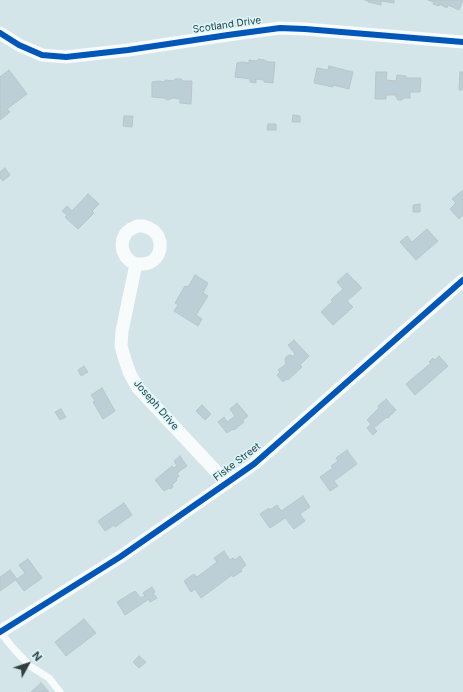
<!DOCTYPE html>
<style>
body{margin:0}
#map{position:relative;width:463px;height:692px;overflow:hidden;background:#d3e5e8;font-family:Inter,sans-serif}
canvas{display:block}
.north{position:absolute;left:8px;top:644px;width:40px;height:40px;-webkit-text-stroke:3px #d8f8fd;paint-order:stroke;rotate:50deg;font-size:11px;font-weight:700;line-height:16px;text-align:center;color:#334042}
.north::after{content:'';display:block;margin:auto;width:14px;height:18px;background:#334042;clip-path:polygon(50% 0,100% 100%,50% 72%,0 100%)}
</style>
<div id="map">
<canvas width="463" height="692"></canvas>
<div class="north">N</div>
</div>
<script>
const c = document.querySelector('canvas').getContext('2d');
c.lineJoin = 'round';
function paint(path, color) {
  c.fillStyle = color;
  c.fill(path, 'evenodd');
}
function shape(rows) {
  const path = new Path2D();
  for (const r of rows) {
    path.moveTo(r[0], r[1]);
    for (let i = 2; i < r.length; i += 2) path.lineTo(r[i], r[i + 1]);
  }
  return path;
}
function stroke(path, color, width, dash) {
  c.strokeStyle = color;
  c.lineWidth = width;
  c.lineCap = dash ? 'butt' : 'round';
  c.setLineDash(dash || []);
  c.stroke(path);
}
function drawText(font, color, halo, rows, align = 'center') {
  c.font = font + ' Inter,sans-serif';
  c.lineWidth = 3;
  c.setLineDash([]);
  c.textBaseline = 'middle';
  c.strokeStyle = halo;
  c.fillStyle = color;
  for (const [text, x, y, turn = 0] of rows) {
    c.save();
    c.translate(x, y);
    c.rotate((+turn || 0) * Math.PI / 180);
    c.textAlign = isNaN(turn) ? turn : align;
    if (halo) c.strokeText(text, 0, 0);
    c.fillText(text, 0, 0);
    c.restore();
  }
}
const building = shape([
 [365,0,394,0,394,3,381,1,381,5,368,2,368,1,365,0],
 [428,0,463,0,459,10,448,5,447,8,439,4,439,6,433,4,434,2,428,0],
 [259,59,264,60,268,62,275,62,273,83,264,82,264,80,256,79,256,83,250,82,250,79,235,77,237,63,243,62,249,63,249,60,256,61,259,59],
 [329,66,353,72,349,89,333,85,333,87,314,83,317,68,328,70,329,66],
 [9,70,27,94,7,109,10,112,0,120,0,82,1,81,0,80,0,77,9,70],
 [376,72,387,72,386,80,396,81,397,75,406,76,406,78,421,78,420,92,410,92,410,98,404,98,402,100,398,100,396,97,396,95,386,95,386,99,375,99,376,72],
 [460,72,463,72,463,90,459,90,460,72],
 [175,79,181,79,183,81,192,81,191,104,180,103,180,99,173,98,168,100,164,98,152,97,152,82,159,81,165,82,165,80,173,81,175,79],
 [293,115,300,116,300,122,292,122,293,115],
 [124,116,133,116,132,127,123,126,124,116],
 [268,124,276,124,276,130,267,130,268,124],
 [5,168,10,175,3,181,0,178,0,172,5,168],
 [463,190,463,215,459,219,450,209,456,203,452,199,463,190],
 [88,194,99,204,92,211,94,213,78,229,65,217,67,215,62,211,67,206,72,211,88,194],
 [420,204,420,212,413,212,413,205,420,204],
 [427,229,438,241,416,260,400,242,407,236,412,242,427,229],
 [347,273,362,288,347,301,353,307,333,325,321,312,333,301,331,300,343,289,337,282,347,273],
 [195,275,208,283,203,293,208,296,196,315,202,319,198,326,174,311,178,305,175,303,185,286,188,287,195,275],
 [294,340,309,356,300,365,302,367,288,380,286,379,283,382,277,375,280,372,278,370,286,364,285,360,286,357,289,355,293,356,295,354,288,345,294,340],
 [439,356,448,366,415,395,406,384,431,363,429,362,433,358,435,360,439,356],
 [84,366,88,372,81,376,78,370,84,366],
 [102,388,115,411,103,419,93,402,95,401,91,395,102,388],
 [386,399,396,410,388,418,387,417,374,428,377,431,373,435,367,428,371,424,367,420,379,408,378,406,386,399],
 [237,403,248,416,243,420,244,422,234,430,233,429,227,433,218,422,224,417,227,422,235,416,230,409,237,403],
 [202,405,211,414,205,420,196,411,202,405],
 [61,409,66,417,60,420,55,412,61,409],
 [347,450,357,464,334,481,338,486,330,491,320,477,333,468,331,466,338,461,336,458,347,450],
 [180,456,187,466,177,473,179,476,176,479,177,480,172,485,173,487,170,489,169,488,164,491,155,480,172,466,174,468,177,466,174,461,180,456],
 [303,496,310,507,300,514,305,521,294,529,285,518,270,528,260,514,269,508,270,510,277,505,281,511,303,496],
 [124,503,132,515,115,527,114,525,105,531,98,521,124,503],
 [224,551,230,560,233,558,235,560,240,556,246,565,241,569,242,571,233,577,232,575,201,598,195,589,191,592,184,581,194,574,197,577,217,562,214,558,224,551],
 [28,559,42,578,24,591,16,580,25,573,19,565,28,559],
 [10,570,17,579,0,591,0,577,10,570],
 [152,587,155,592,153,593,157,598,150,602,149,599,125,615,117,602,135,591,141,598,145,596,143,593,152,587],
 [84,619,96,633,66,656,55,642,84,619],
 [139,656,146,662,139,668,133,662,139,656],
 [41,683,49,692,31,692,41,683]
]);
paint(building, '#bccfd6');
stroke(building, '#b9c6c9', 1);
stroke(shape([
 [0,632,13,648,30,666,49,678,60,692]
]), '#f8fbfc', 7);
stroke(shape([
 [0,33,19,45,42,55,66,57,128,50,228,35,280,28,305,29,463,42],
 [136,264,130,261,126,257,123,251,122,245,123,239,126,233,131,229,137,226,143,226,149,228,154,231,158,236,160,242,160,249,158,255,154,260,149,263,143,264,136,264,122,331,121,346,125,360,130,374,138,388,227,483],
 [0,632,120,557,254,464,463,280]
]), '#f8fbfc', 13);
stroke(shape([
 [0,33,19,45,42,55,66,57,128,50,228,35,280,28,305,29,463,42],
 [0,632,120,557,254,464,463,280]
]), '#0057b8', 6);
drawText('10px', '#334042', '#d8f8fd', [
 ["Scotland Drive",227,25,-8],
 ["Joseph Drive",156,405,49],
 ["Fiske Street",237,462,-37]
]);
</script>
